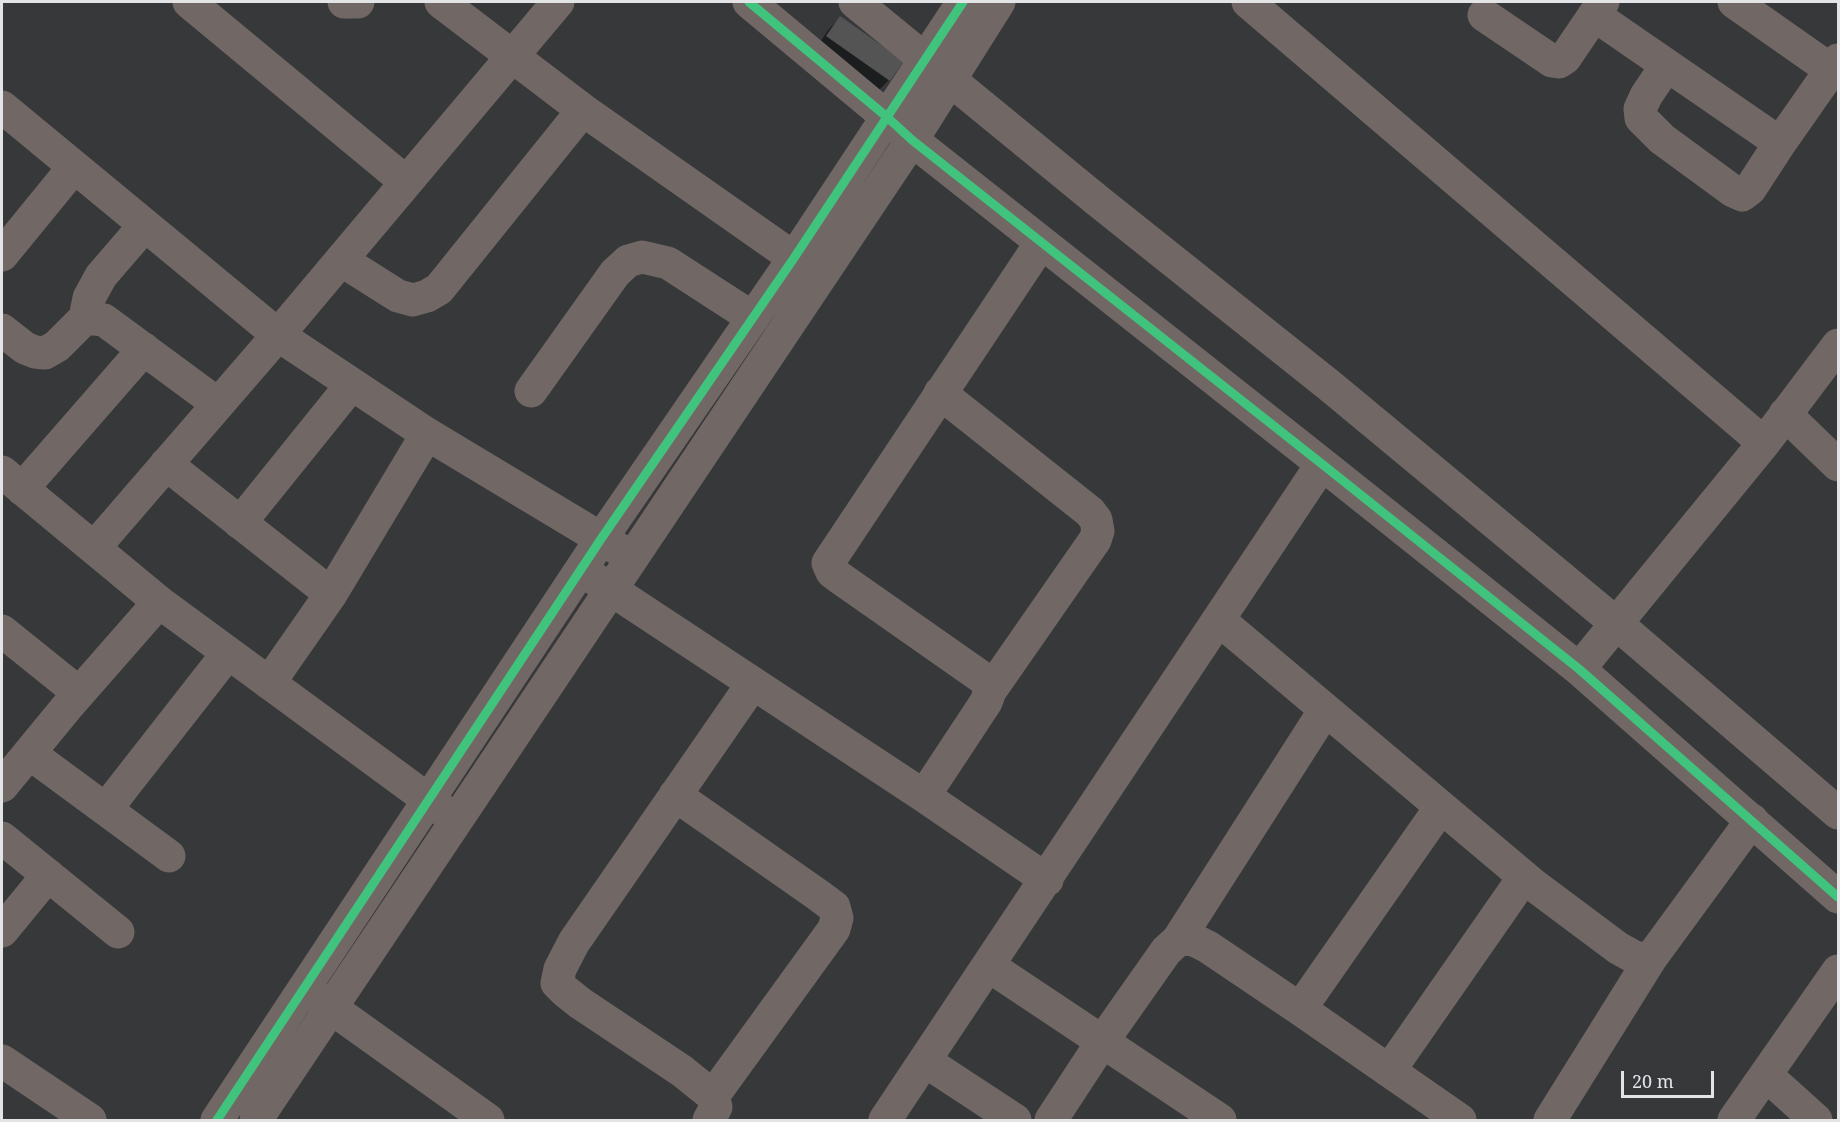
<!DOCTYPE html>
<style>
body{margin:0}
#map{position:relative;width:1840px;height:1122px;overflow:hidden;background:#36383a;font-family:"Noto Serif",serif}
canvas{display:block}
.frame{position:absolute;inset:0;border:3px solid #e2e4e6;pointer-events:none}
.scale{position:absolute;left:1621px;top:1071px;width:93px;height:27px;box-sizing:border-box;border:3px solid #e2e4e6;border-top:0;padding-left:8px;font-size:18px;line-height:21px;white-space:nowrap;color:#e2e4e6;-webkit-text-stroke:4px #35373b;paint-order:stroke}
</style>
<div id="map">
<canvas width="1840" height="1122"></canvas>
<div class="frame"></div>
<div class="scale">20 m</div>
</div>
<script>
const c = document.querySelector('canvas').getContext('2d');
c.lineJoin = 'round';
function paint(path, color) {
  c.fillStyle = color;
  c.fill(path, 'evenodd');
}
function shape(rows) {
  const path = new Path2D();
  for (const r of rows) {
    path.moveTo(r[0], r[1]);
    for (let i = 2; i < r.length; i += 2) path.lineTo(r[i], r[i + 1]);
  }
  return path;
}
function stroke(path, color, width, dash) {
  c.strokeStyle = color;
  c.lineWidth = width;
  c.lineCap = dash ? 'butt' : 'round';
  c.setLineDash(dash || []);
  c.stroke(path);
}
paint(shape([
 [840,18,889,80,878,91,816,48,829,29]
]), '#0007');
paint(shape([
 [840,16,904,61,890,81,826,36]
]), '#545455');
stroke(shape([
 [189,2,406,182],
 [344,2,358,2],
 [441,2,583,110,794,258],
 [749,2,887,117,912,140,1322,464,1579,669,1838,897],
 [855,2,1098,201,1330,386,1617,624,1838,813],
 [1248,2,1764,443],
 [1734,2,1831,70,1838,60],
 [1484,15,1552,61,1559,62,1565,58,1603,2],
 [1594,15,1780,143],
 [1666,66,1646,96,1640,109,1641,118,1662,139,1733,191,1742,195,1750,189,1780,143,1831,70],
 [2,107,278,335,427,434,620,550],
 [2,255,74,167],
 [341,260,398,296,413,300,427,296,439,289,583,110],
 [85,318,89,298,101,276,145,225],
 [2,330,25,348,35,352,45,353,57,346,85,318,104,320,218,404],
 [531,391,615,273,628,261,642,257,668,263,753,318],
 [940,393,1090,512,1096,520,1098,531,1095,540,990,691],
 [1785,414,1838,465],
 [166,464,331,594],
 [2,472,159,602,445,812],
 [22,489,144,349],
 [240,523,352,384],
 [94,548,278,335,558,2],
 [592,577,924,796,1047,880],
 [1219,620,1535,886,1618,948,1636,958,1651,958,1752,820],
 [2,631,79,693],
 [1579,669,1764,443,1838,345],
 [269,683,331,594,427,434],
 [29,753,169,856],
 [2,786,67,707,159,602],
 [675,795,818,895,834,907,837,918,834,929,713,1096],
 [924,796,986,702,990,691,987,681,840,578,832,572,828,563,1041,243],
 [106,809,228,653],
 [2,838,118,932],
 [2,931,48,875],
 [1178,940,1325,710],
 [989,966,1220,1120],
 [313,995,488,1120],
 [1300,1009,1441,807],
 [2,1061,90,1120],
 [925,1061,1015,1120],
 [1389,1071,1524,877],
 [1766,1075,1816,1120],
 [217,1120,601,539,794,258,963,2],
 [256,1120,912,140,999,2],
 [709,1120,716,1107,713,1096,682,1071,580,1003,565,991,557,983,560,969,574,942,753,683],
 [885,1120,1322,464],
 [1051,1120,1102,1042,1166,951,1178,940,1192,939,1208,947,1300,1009,1460,1120],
 [1550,1120,1651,958],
 [1734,1120,1838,971]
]), '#716866', 33);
stroke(shape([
 [749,2,887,117,912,140,1322,464,1579,669,1838,897],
 [217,1120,601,539,794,258,963,2]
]), '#40c37c', 9);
</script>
